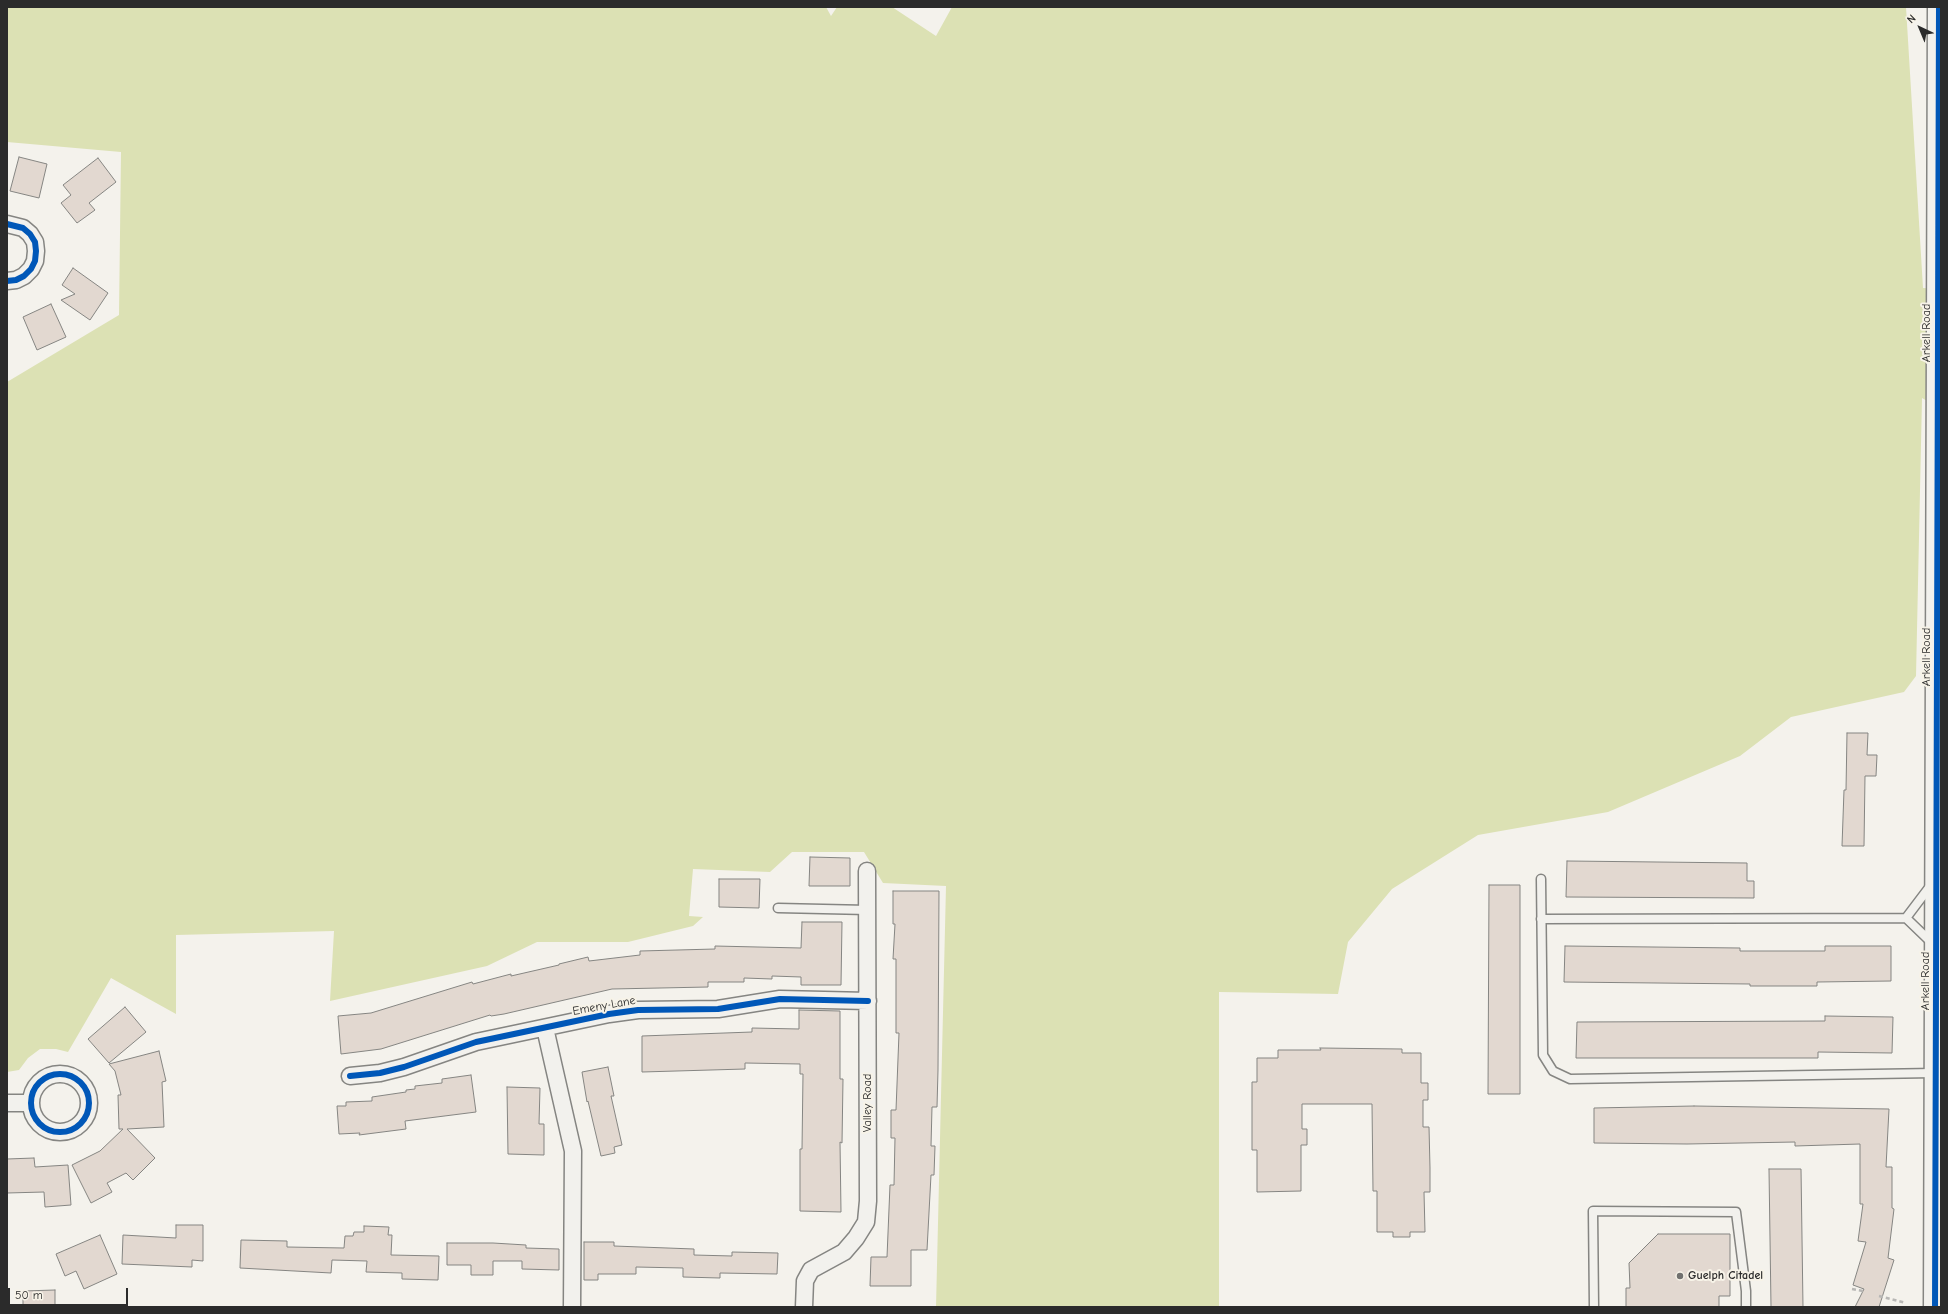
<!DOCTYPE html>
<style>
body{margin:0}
#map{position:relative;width:1948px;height:1314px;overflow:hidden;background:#f4f2ec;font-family:"Comic Neue",sans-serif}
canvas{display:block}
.frame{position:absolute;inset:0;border:8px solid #2b2b2b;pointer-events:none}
.north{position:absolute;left:1900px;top:8px;width:40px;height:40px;-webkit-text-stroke:3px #f7f3e8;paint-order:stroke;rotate:316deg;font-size:11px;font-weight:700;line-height:16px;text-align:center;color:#2b2b2b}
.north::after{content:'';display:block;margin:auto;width:14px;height:18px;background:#2b2b2b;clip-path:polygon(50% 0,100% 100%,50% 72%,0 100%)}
.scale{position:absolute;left:8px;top:1288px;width:120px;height:18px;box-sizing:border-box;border:2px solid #2b2b2b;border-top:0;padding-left:5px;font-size:12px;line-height:14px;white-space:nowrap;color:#2b2b2b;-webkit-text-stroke:3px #f7f3e8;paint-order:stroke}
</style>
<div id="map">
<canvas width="1948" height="1314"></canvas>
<div class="frame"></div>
<div class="north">N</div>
<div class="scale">50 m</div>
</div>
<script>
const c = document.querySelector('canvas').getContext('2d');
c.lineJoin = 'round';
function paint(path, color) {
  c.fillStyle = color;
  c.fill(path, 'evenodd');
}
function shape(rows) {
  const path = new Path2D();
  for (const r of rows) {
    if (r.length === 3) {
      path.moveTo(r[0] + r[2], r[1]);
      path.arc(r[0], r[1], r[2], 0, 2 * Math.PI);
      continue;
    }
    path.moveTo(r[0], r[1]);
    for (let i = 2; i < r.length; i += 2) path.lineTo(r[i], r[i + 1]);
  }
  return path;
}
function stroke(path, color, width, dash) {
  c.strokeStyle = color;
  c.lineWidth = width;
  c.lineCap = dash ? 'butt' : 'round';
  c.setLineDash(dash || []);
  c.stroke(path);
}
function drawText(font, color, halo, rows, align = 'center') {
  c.font = font + ' "Comic Neue",sans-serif';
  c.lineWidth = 4;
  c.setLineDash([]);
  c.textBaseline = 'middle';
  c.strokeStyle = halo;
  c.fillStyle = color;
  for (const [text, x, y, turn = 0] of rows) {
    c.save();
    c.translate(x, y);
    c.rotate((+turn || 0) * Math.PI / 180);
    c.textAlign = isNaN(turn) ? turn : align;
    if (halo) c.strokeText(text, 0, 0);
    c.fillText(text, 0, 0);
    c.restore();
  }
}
paint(shape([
 [7,7,826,7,831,16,837,7,892,7,936,36,952,7,1906,7,1923,288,1941,289,1941,409,1922,398,1916,676,1904,692,1791,717,1740,756,1608,812,1478,835,1392,889,1348,942,1338,994,1219,992,1219,1307,936,1307,946,886,883,883,864,852,792,852,770,872,693,869,689,916,703,917,693,926,628,942,537,942,487,966,330,1001,334,931,176,935,176,1014,111,978,68,1052,56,1049,40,1049,28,1058,19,1070,7,1072,7,382,119,315,121,152,7,142]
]), '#dce1b4');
const building = shape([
 [19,157,47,164,39,198,10,191,19,157],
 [98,158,116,182,89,203,95,210,77,223,61,203,71,195,63,185,98,158],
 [73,268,108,293,90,320,61,300,75,294,62,285,73,268],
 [51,304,66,337,37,350,23,317,51,304],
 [1847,733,1868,733,1867,755,1877,755,1876,776,1865,776,1864,846,1842,846,1844,790,1846,790,1847,733],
 [810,857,850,858,850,886,809,886,810,857],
 [1567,861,1747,863,1747,881,1754,881,1754,898,1566,897,1567,861],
 [719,879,760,879,759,908,719,907,719,879],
 [1489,885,1520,885,1520,1094,1488,1094,1489,885],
 [893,891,939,891,938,1070,937,1107,932,1107,931,1146,935,1146,934,1175,931,1175,927,1250,911,1250,911,1286,870,1286,871,1257,887,1257,890,1185,894,1185,895,1138,891,1138,891,1110,896,1110,899,1033,896,1033,896,959,893,959,895,924,893,924,893,891],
 [802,922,842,922,841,985,801,985,801,977,772,976,772,979,744,978,744,982,708,982,708,987,612,989,504,1014,491,1016,490,1015,381,1049,341,1054,338,1016,371,1013,472,982,473,984,511,974,511,976,559,965,559,964,588,957,589,961,640,955,640,951,715,949,715,946,801,948,802,922],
 [1565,946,1740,948,1740,951,1825,951,1825,946,1891,946,1891,981,1817,982,1817,986,1750,986,1750,984,1564,982,1565,946],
 [125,1007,146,1032,109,1063,88,1039,125,1007],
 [799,1010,840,1011,840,1079,843,1079,842,1143,840,1142,841,1212,800,1211,800,1149,802,1149,803,1074,800,1074,800,1064,745,1063,745,1069,642,1072,642,1036,752,1032,752,1028,799,1029,799,1010],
 [1825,1016,1893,1017,1892,1053,1818,1052,1818,1058,1576,1058,1577,1022,1825,1021,1825,1016],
 [1320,1048,1402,1049,1402,1053,1421,1053,1421,1083,1428,1083,1428,1100,1423,1100,1423,1127,1429,1127,1430,1168,1430,1192,1424,1192,1425,1232,1410,1232,1410,1237,1393,1237,1393,1232,1377,1232,1377,1191,1373,1191,1372,1104,1302,1104,1302,1129,1307,1129,1307,1145,1301,1145,1301,1191,1257,1192,1257,1150,1252,1150,1252,1082,1257,1082,1257,1058,1278,1058,1278,1050,1321,1050,1320,1048],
 [159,1051,166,1081,162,1082,164,1127,127,1129,155,1158,133,1180,126,1173,107,1183,112,1192,91,1203,72,1165,100,1151,123,1129,119,1129,118,1095,121,1095,115,1071,109,1064,159,1051],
 [608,1067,614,1096,611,1096,622,1145,614,1147,615,1153,601,1156,588,1101,587,1102,582,1072,608,1067],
 [471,1075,476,1112,405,1121,406,1129,359,1135,360,1133,339,1134,337,1106,346,1106,346,1102,372,1101,372,1097,406,1092,406,1090,415,1089,415,1086,442,1083,442,1079,471,1075],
 [507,1087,540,1088,539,1124,544,1124,544,1155,508,1154,507,1087],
 [1694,1106,1889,1109,1886,1167,1892,1167,1892,1208,1894,1209,1888,1258,1894,1260,1879,1307,1855,1307,1864,1289,1853,1285,1866,1242,1858,1241,1863,1204,1860,1204,1860,1144,1795,1146,1795,1142,1687,1144,1594,1143,1594,1108,1694,1106],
 [34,1158,35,1167,68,1165,71,1205,45,1207,44,1192,7,1193,7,1159,34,1158],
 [1769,1169,1801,1169,1803,1307,1771,1307,1769,1169],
 [176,1225,203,1225,203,1261,192,1260,192,1267,122,1264,123,1235,176,1238,176,1225],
 [364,1226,389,1227,388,1235,392,1235,391,1255,439,1256,438,1280,402,1279,402,1273,366,1272,367,1261,332,1260,331,1273,240,1268,241,1240,287,1241,287,1247,344,1248,345,1236,353,1236,354,1232,364,1232,364,1226],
 [1658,1234,1730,1234,1730,1296,1719,1296,1719,1307,1626,1307,1626,1288,1630,1288,1629,1263,1658,1234],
 [100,1235,117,1274,84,1289,76,1271,65,1276,56,1254,100,1235],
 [584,1242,614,1242,614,1246,694,1249,694,1255,732,1256,732,1252,778,1253,777,1274,720,1273,720,1278,683,1277,683,1268,636,1267,636,1274,598,1274,598,1280,584,1280,584,1242],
 [447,1243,493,1243,526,1245,526,1248,559,1249,559,1270,522,1269,522,1261,493,1261,493,1275,471,1275,471,1265,447,1265,447,1243],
 [55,1290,55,1307,23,1307,23,1291,55,1290]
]);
paint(building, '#e2d8d0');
stroke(building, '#858582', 1);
const lane = shape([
 [1541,879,1543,1055,1553,1071,1570,1079,1934,1073],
 [778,908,868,910],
 [1906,918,1931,885],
 [1541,919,1906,918,1932,943],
 [1594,1307,1593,1211,1736,1212,1746,1291,1746,1307]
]);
const street = shape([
 [7,224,23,228,30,234,35,242,36,251,35,261,31,269,24,276,16,280,7,281],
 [545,1028,573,1151,572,1307],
 [60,1103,29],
 [350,1076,380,1073,404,1067,476,1042,609,1014,638,1010,718,1009,780,999,868,1001],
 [7,1103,30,1103],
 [804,1307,805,1281,811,1270,844,1252,856,1238,866,1222,868,1201,867,871]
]);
const secondary = shape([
 [1935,1307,1939,7]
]);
stroke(lane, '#858582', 11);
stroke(street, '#858582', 19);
stroke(secondary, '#858582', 25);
stroke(shape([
 [1852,1289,1863,1291],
 [1879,1296,1906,1303]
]), '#b8b7b5', 2.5, [4, 3]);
stroke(lane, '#f2f1ed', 8);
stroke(street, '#f2f1ed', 16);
stroke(secondary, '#f2f1ed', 22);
stroke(shape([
 [7,224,23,228,30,234,35,242,36,251,35,261,31,269,24,276,16,280,7,281],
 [60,1103,29],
 [350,1076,380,1073,404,1067,476,1042,609,1014,638,1010,718,1009,780,999,868,1001],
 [1935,1307,1939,7]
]), '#0057b8', 6);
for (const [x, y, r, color] of [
 [1680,1276,4,"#71716f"]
]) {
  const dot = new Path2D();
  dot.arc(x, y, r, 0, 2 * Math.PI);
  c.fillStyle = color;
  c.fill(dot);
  stroke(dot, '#f7f3e8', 1.5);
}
drawText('12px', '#2b2b2b', '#f7f3e8', [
 ["Arkell Road",1927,333,-90],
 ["Arkell Road",1927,657,-90],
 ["Arkell Road",1926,981,-90],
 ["Emeny Lane",604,1006,-10],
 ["Valley Road",868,1103,-90]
]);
drawText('bold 12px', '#2b2b2b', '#f7f3e8', [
 ["Guelph Citadel",1688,1276]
], 'left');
</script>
